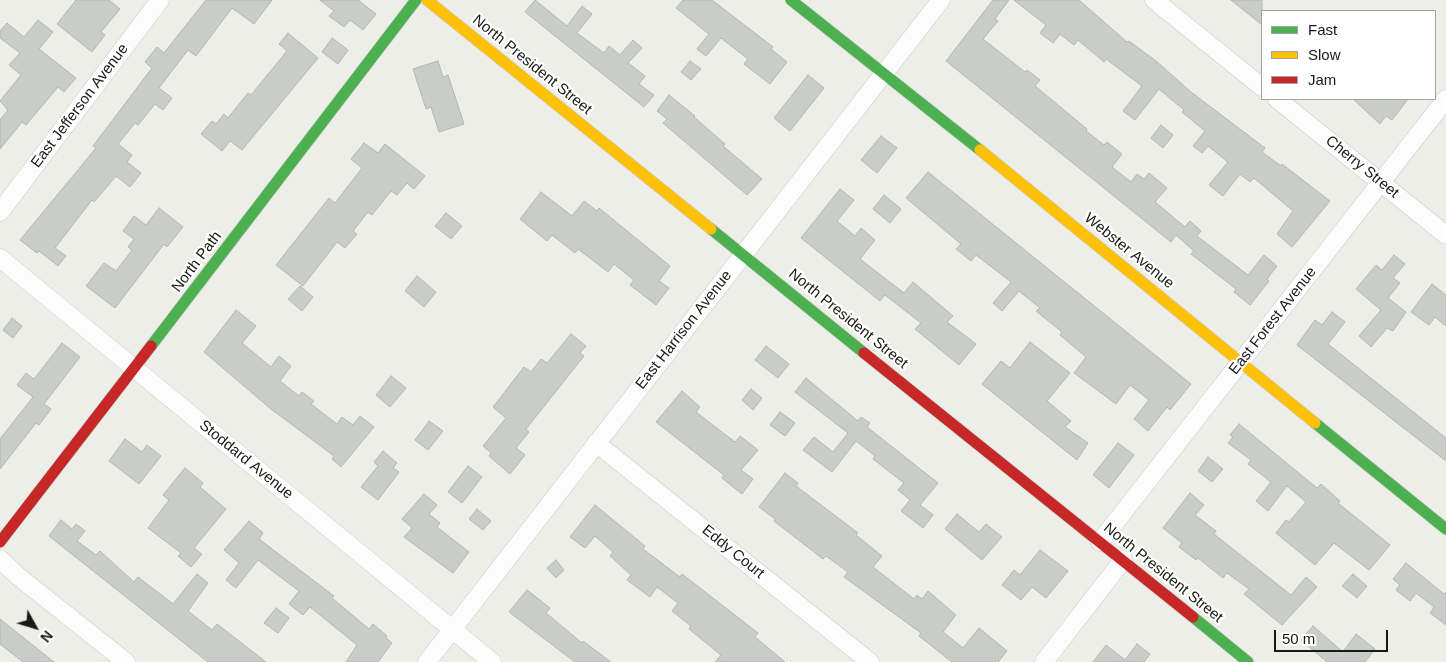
<!DOCTYPE html>
<style>
body{margin:0}
#map{position:relative;width:1446px;height:662px;overflow:hidden;background:#edeee8;font-family:Helvetica,sans-serif}
canvas{display:block}
.legend{position:absolute;left:1261px;top:10px;width:175px;height:90px;box-sizing:border-box;background:#fff;border:1px solid #a3a3a1;margin:0;padding:6px 9px;list-style:none;font-size:15px;color:#181a15}
.legend li{display:flex;align-items:center;gap:10px;height:25px}
.legend b{width:25px;border:1px solid #a3a3a1}
.north{position:absolute;left:10px;top:602px;width:50px;height:50px;-webkit-text-stroke:4px #fff;paint-order:stroke;rotate:129deg;font-size:14px;font-weight:700;line-height:20px;text-align:center;color:#181a15}
.north::after{content:'';display:block;margin:auto;width:18px;height:22px;background:#181a15;clip-path:polygon(50% 0,100% 100%,50% 72%,0 100%)}
.scale{position:absolute;left:1274px;top:630px;width:114px;height:22px;box-sizing:border-box;border:2px solid #181a15;border-top:0;padding-left:6px;font-size:15px;line-height:18px;white-space:nowrap;color:#181a15;-webkit-text-stroke:4px #fff;paint-order:stroke}
</style>
<div id="map">
<canvas width="1446" height="662"></canvas>
<ul class="legend">
<li><b style="height:6px;background:#4caf50"></b>Fast</li>
<li><b style="height:6px;background:#ffc107"></b>Slow</li>
<li><b style="height:6px;background:#c62828"></b>Jam</li>
</ul>
<div class="north">N</div>
<div class="scale">50 m</div>
</div>
<script>
const c = document.querySelector('canvas').getContext('2d');
c.lineJoin = 'round';
function paint(path, color) {
  c.fillStyle = color;
  c.fill(path, 'evenodd');
}
function shape(rows) {
  const path = new Path2D();
  for (const r of rows) {
    path.moveTo(r[0], r[1]);
    for (let i = 2; i < r.length; i += 2) path.lineTo(r[i], r[i + 1]);
  }
  return path;
}
function stroke(path, color, width, dash) {
  c.strokeStyle = color;
  c.lineWidth = width;
  c.lineCap = dash ? 'butt' : 'round';
  c.setLineDash(dash || []);
  c.stroke(path);
}
function drawText(font, color, halo, rows, align = 'center') {
  c.font = font + ' Helvetica,sans-serif';
  c.lineWidth = 4.5;
  c.setLineDash([]);
  c.textBaseline = 'middle';
  c.strokeStyle = halo;
  c.fillStyle = color;
  for (const [text, x, y, turn = 0] of rows) {
    c.save();
    c.translate(x, y);
    c.rotate((+turn || 0) * Math.PI / 180);
    c.textAlign = isNaN(turn) ? turn : align;
    if (halo) c.strokeText(text, 0, 0);
    c.fillText(text, 0, 0);
    c.restore();
  }
}
const building = shape([
 [76,0,109,0,120,9,101,32,105,35,92,52,57,24,76,0],
 [206,0,272,0,254,24,232,8,196,56,188,50,159,88,172,98,163,110,155,104,138,125,135,123,118,144,132,155,127,162,141,173,130,187,116,176,94,202,92,200,55,248,66,256,58,266,39,251,37,253,20,240,96,148,93,146,152,68,145,62,157,47,164,53,206,0],
 [320,0,358,0,376,14,363,30,350,20,344,27,329,16,334,11,320,0],
 [535,0,567,26,582,6,592,14,577,33,604,53,609,46,620,55,633,40,642,48,628,63,645,76,639,84,654,95,644,107,525,12,535,0],
 [683,0,712,0,773,47,771,49,787,62,770,84,744,64,748,59,721,38,706,56,697,49,709,34,676,8,683,0],
 [993,0,1009,0,995,19,998,21,983,39,1025,72,1027,70,1040,80,1035,86,1087,129,1086,131,1104,145,1107,142,1122,154,1112,167,1131,182,1137,174,1144,179,1149,173,1167,188,1155,202,1185,227,1190,221,1201,231,1197,236,1248,275,1264,255,1277,266,1267,279,1269,281,1250,305,1234,292,1236,289,1191,254,1194,251,1176,235,1171,242,946,61,993,0],
 [1014,0,1079,0,1127,42,1129,41,1156,61,1191,92,1265,148,1262,152,1281,166,1282,164,1330,201,1292,247,1277,234,1293,211,1254,178,1250,182,1240,174,1223,196,1209,185,1228,162,1208,146,1202,153,1193,146,1205,131,1182,112,1184,110,1159,89,1135,120,1123,111,1142,86,1106,59,1104,62,1078,40,1074,45,1060,34,1053,43,1040,33,1046,25,1014,0],
 [1231,0,1262,0,1262,25,1231,0],
 [38,20,53,32,39,49,76,78,64,92,58,87,26,125,22,122,0,149,0,120,8,110,0,101,21,75,9,65,20,53,0,38,0,31,7,23,24,37,38,20],
 [288,33,318,58,242,150,230,141,222,151,201,134,212,121,216,124,224,114,228,118,248,93,251,95,287,51,279,44,288,33],
 [332,38,348,50,338,64,322,52,332,38],
 [438,61,443,77,448,75,464,124,439,132,431,107,426,109,413,69,438,61],
 [690,61,701,69,691,80,681,72,690,61],
 [808,75,824,88,790,131,774,118,808,75],
 [669,95,695,116,694,117,725,144,723,146,762,179,747,195,663,123,667,119,657,111,669,95],
 [1353,99,1408,99,1392,120,1386,116,1380,124,1353,99],
 [1161,125,1173,135,1163,148,1151,138,1161,125],
 [881,136,897,148,877,173,861,160,881,136],
 [364,143,378,153,385,144,425,176,414,189,407,183,397,195,391,191,372,215,368,212,353,231,357,234,345,248,337,242,303,286,276,265,329,198,335,203,362,168,351,159,364,143],
 [928,172,1191,384,1170,410,1167,407,1148,431,1134,419,1149,400,1130,385,1116,404,1074,373,1086,357,1060,335,1062,332,1036,311,1040,308,1019,291,1002,311,993,303,1011,282,976,255,971,261,956,249,961,244,906,198,928,172],
 [840,189,854,200,837,221,855,236,861,228,875,240,860,259,904,293,913,282,953,316,947,322,976,344,959,365,915,329,921,323,885,295,880,301,801,238,840,189],
 [541,192,572,216,584,201,597,211,599,208,670,266,659,281,669,288,656,305,630,285,634,280,614,264,608,272,578,249,575,253,552,235,547,241,520,219,541,192],
 [884,195,901,209,890,223,873,209,884,195],
 [159,208,183,227,167,247,164,244,115,308,86,286,104,263,116,271,132,250,128,247,134,239,123,231,134,216,146,225,159,208],
 [446,213,462,226,451,239,435,226,446,213],
 [1394,255,1405,264,1393,278,1400,283,1388,298,1406,312,1393,331,1387,328,1371,347,1359,336,1381,310,1356,289,1376,265,1382,270,1394,255],
 [417,276,436,292,424,307,405,291,417,276],
 [1432,284,1446,295,1446,326,1435,317,1429,325,1411,312,1432,284],
 [300,286,313,297,302,311,288,299,300,286],
 [236,310,256,326,242,343,271,367,279,356,291,366,280,381,299,396,302,392,314,401,311,404,337,424,342,417,353,425,360,416,374,427,341,467,332,459,334,456,271,409,204,352,236,310],
 [1332,312,1345,322,1328,344,1446,438,1446,461,1297,345,1315,320,1322,325,1332,312],
 [12,318,22,326,13,338,3,330,12,318],
 [571,334,586,346,580,353,584,356,526,429,529,432,516,448,525,455,510,474,489,456,491,453,483,446,506,418,493,407,524,367,531,372,541,359,547,363,571,334],
 [1030,342,1070,373,1047,401,1071,421,1065,427,1088,443,1077,460,982,384,1001,361,1010,368,1030,342],
 [62,343,80,357,44,404,51,409,39,425,36,423,0,469,0,439,33,397,17,385,26,373,34,379,62,343],
 [766,346,789,364,778,378,755,360,766,346],
 [391,376,406,388,390,407,376,395,391,376],
 [806,378,858,421,861,417,870,423,867,427,938,483,920,505,933,515,923,528,901,511,910,500,898,490,904,483,873,459,875,456,856,441,832,472,803,450,814,437,833,452,848,433,795,392,806,378],
 [751,389,762,398,753,410,742,400,751,389],
 [682,391,700,407,696,412,735,442,740,436,758,450,741,470,753,479,742,494,722,478,724,475,656,422,682,391],
 [780,412,795,423,785,436,770,425,780,412],
 [429,421,443,431,428,450,415,440,429,421],
 [1239,424,1317,488,1321,484,1340,501,1338,503,1390,545,1369,570,1334,543,1315,565,1276,533,1286,520,1289,522,1306,502,1287,486,1268,511,1256,501,1271,482,1248,464,1251,460,1228,443,1233,437,1230,435,1239,424],
 [125,439,142,452,147,445,161,456,139,484,109,461,125,439],
 [1118,443,1134,455,1109,488,1093,475,1118,443],
 [383,451,397,463,393,468,399,472,378,500,361,487,378,466,374,462,383,451],
 [1208,457,1223,469,1212,482,1198,471,1208,457],
 [468,466,482,477,462,503,448,492,468,466],
 [185,468,203,483,200,487,226,509,194,548,202,554,191,567,178,556,181,553,148,528,169,500,163,495,185,468],
 [785,473,798,483,796,486,858,533,856,535,882,556,873,567,914,599,917,595,922,599,928,591,956,615,943,632,963,648,979,628,1007,651,998,662,952,662,919,636,921,633,844,577,848,572,826,556,823,559,774,521,775,519,759,507,785,473],
 [1190,493,1204,505,1195,515,1216,531,1214,534,1291,595,1306,577,1317,587,1282,625,1244,594,1249,589,1227,573,1223,578,1198,558,1196,560,1179,547,1182,543,1163,528,1190,493],
 [424,494,437,505,429,514,440,523,437,527,469,552,453,573,404,537,412,528,402,519,424,494],
 [595,505,645,546,643,549,680,577,682,574,758,633,755,637,785,662,715,662,721,655,689,629,691,626,672,611,678,603,657,587,650,597,627,580,631,575,610,556,613,552,595,536,585,548,570,537,595,505],
 [477,509,491,521,483,530,469,519,477,509],
 [957,514,979,532,986,524,1002,537,982,560,945,529,957,514],
 [61,520,72,529,76,524,85,531,77,541,96,555,100,551,134,582,138,577,173,604,197,574,208,583,188,611,212,630,217,624,266,662,208,662,49,536,61,520],
 [249,521,263,533,259,539,334,596,332,598,369,629,373,624,387,636,386,638,392,643,378,662,346,662,357,645,310,607,303,615,289,604,299,591,258,560,236,588,226,580,239,563,224,550,249,521],
 [1040,550,1068,571,1046,598,1032,587,1021,600,1002,585,1014,570,1020,575,1040,550],
 [556,560,564,570,556,578,547,568,556,560],
 [1406,563,1444,594,1446,592,1446,625,1430,613,1434,607,1416,593,1410,601,1396,590,1400,585,1393,579,1406,563],
 [1353,574,1367,586,1357,598,1342,586,1353,574],
 [527,590,550,608,546,613,582,643,583,641,611,662,575,662,509,612,527,590],
 [276,608,289,618,278,633,264,623,276,608],
 [0,619,54,662,23,662,0,644,0,619],
 [1313,626,1343,652,1356,634,1375,649,1365,662,1327,662,1301,640,1313,626],
 [1137,644,1150,654,1144,662,1093,662,1106,645,1125,660,1137,644]
]);
paint(building, '#c9ccc7');
stroke(building, '#b4b6b2', 1);
const street = shape([
 [1154,0,1262,87],
 [1277,99,1446,235],
 [0,212,160,0],
 [0,258,492,662],
 [596,443,870,662],
 [1100,542,1446,99],
 [0,559,19,577,126,662],
 [427,662,941,0],
 [1044,662,1123,560]
]);
const fast = shape([
 [791,0,980,150],
 [711,229,864,353],
 [151,346,416,0],
 [1315,423,1446,529],
 [1193,617,1248,662]
]);
const slow = shape([
 [427,0,711,229],
 [980,150,1315,423]
]);
const jam = shape([
 [864,353,1193,617],
 [0,542,151,346]
]);
stroke(street, '#c8c9c4', 19);
stroke(fast, '#c8c9c4', 12);
stroke(slow, '#c8c9c4', 12);
stroke(jam, '#c8c9c4', 12);
stroke(street, '#fcfcfc', 18);
stroke(fast, '#4caf50', 11);
stroke(slow, '#ffc107', 11);
stroke(jam, '#c62828', 11);
drawText('15px', '#181a15', '#fff', [
 ["North President Street",532,65,39],
 ["East Jefferson Avenue",80,106,-53],
 ["Cherry Street",1362,167,39],
 ["Webster Avenue",1129,251,39],
 ["North Path",197,262,-53],
 ["North President Street",848,319,39],
 ["East Forest Avenue",1273,321,-52],
 ["East Harrison Avenue",684,330,-52],
 ["Stoddard Avenue",246,460,39],
 ["Eddy Court",733,552,39],
 ["North President Street",1163,573,39]
]);
</script>
